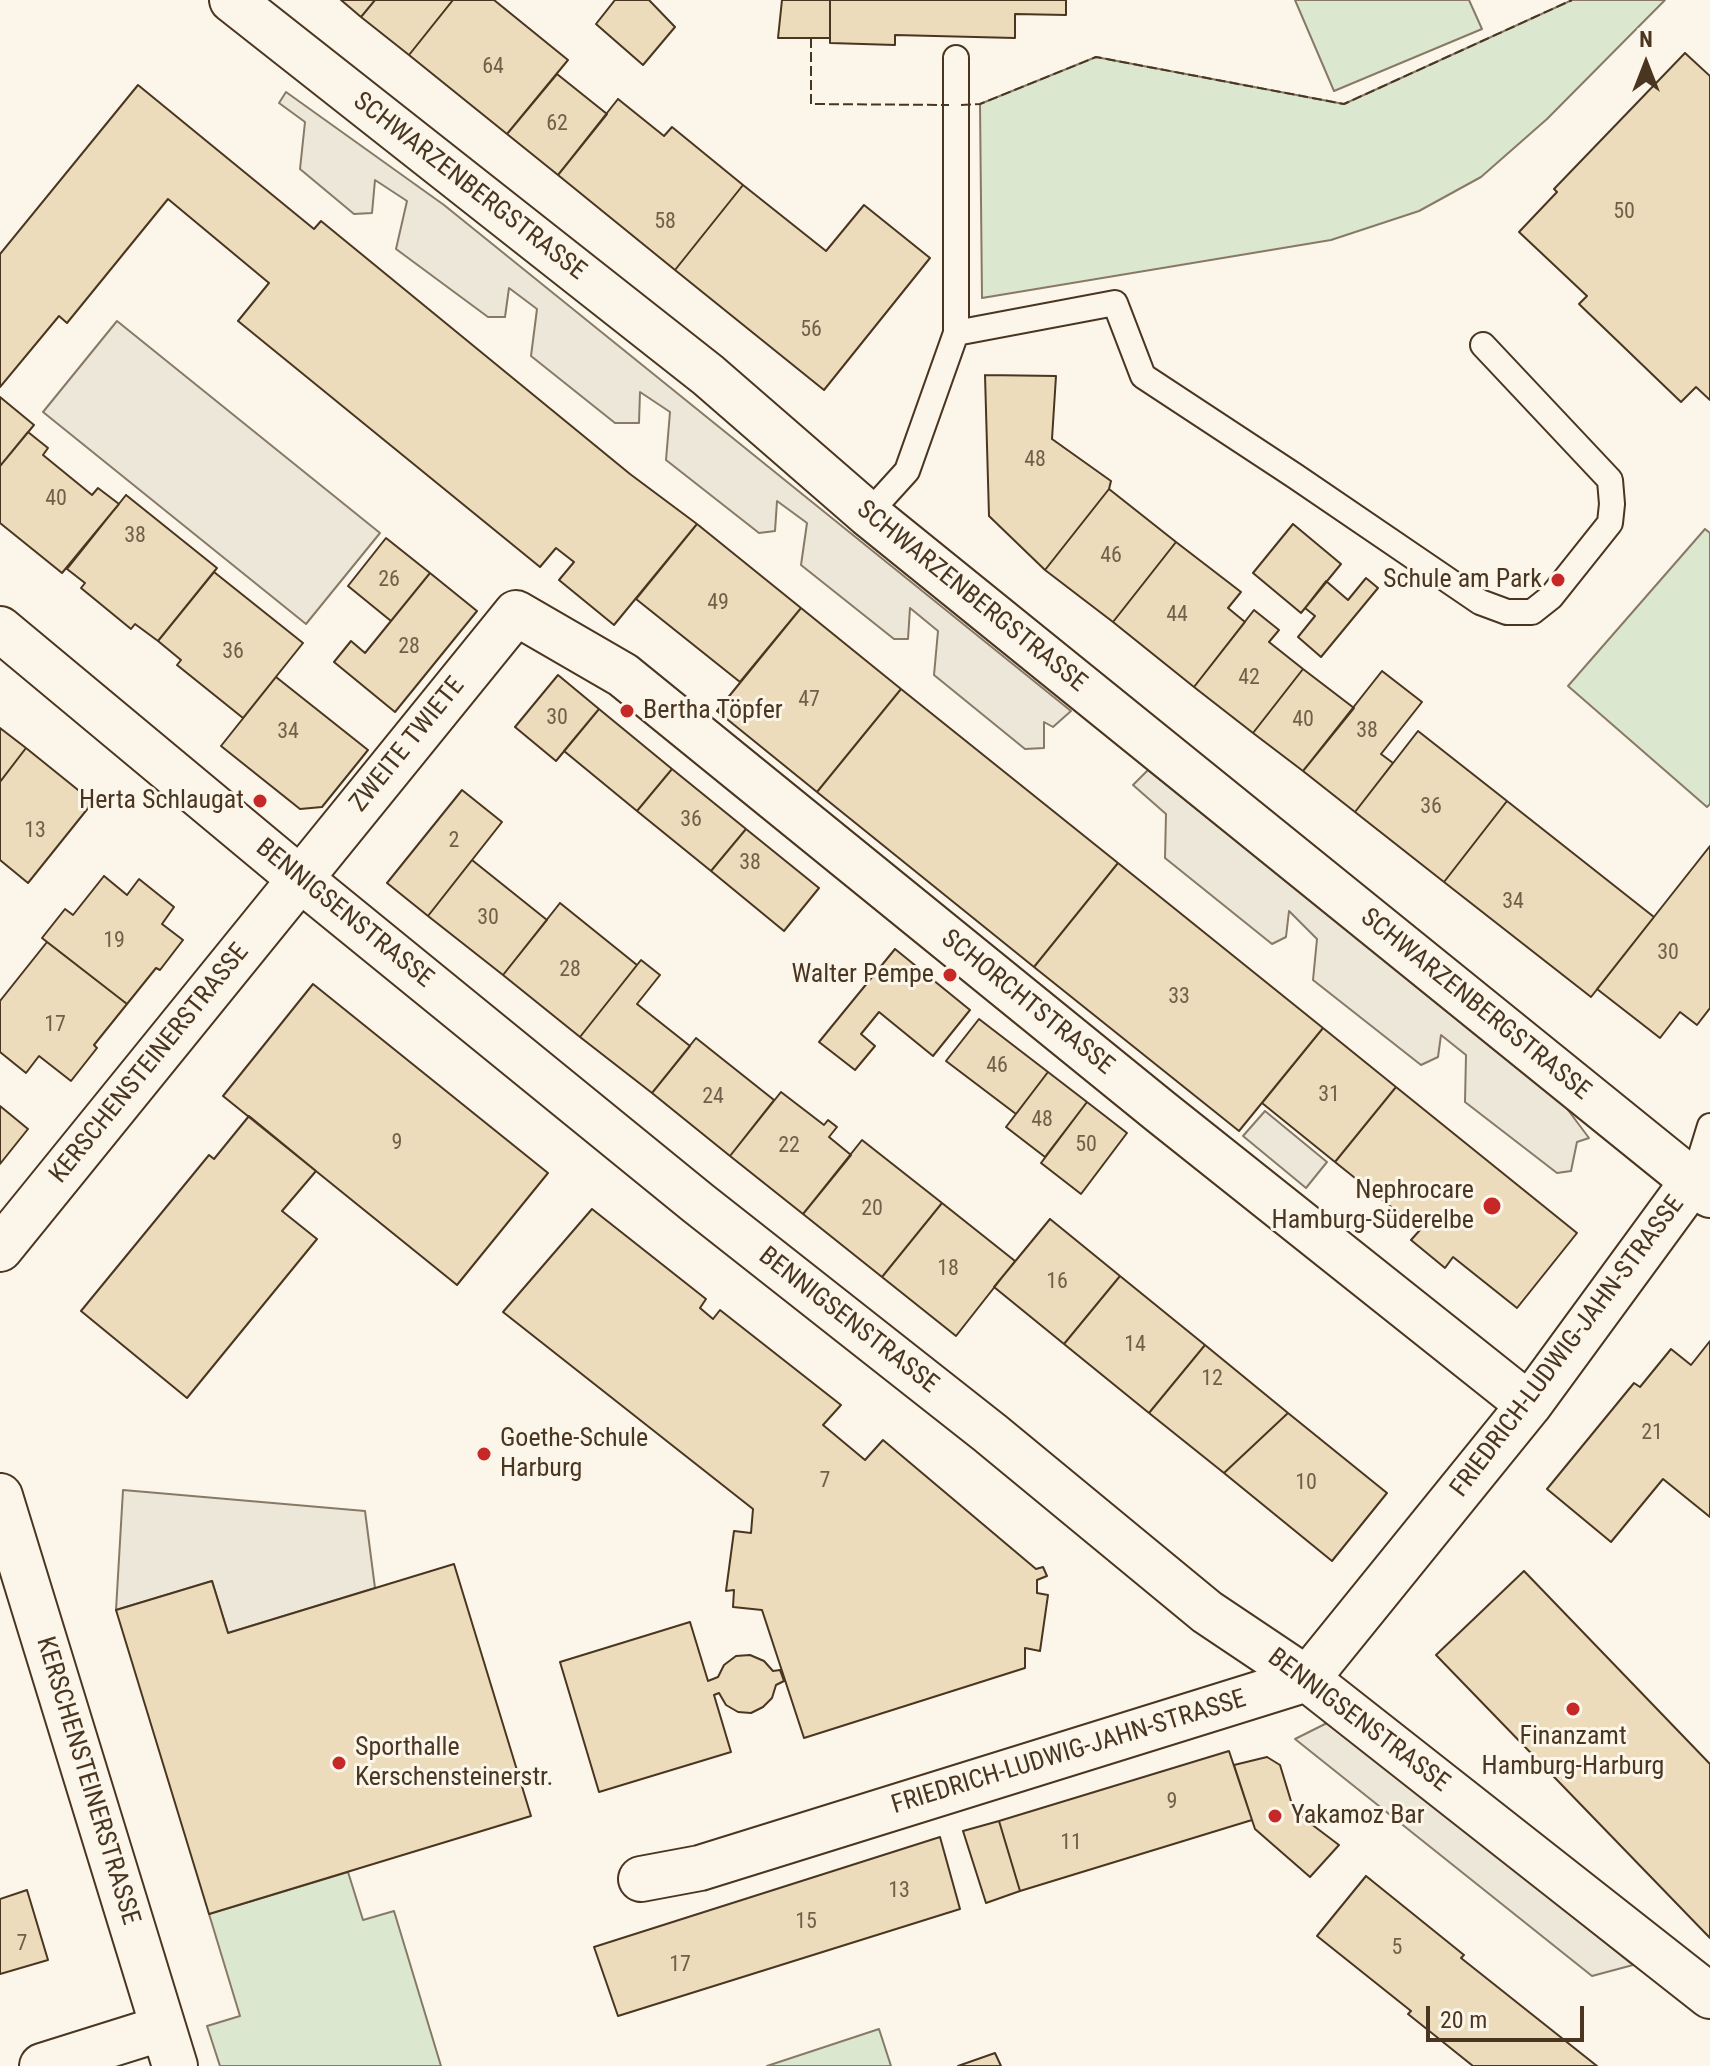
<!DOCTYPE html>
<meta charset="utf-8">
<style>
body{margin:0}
#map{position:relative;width:1710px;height:2066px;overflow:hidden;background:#fbf6e9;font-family:"Roboto Condensed",sans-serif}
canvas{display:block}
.north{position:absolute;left:1606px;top:24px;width:80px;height:80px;-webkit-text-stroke:6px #fbf6e9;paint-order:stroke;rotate:0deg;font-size:22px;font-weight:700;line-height:32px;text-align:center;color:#4a3520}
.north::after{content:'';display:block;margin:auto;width:28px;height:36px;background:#4a3520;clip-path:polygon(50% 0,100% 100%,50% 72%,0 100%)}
.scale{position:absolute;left:1426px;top:2006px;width:158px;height:36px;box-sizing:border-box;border:4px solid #4a3520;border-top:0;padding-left:10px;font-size:24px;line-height:28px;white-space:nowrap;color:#4a3520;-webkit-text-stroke:6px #fbf6e9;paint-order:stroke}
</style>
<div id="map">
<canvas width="1710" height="2066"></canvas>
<div class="north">N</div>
<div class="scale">20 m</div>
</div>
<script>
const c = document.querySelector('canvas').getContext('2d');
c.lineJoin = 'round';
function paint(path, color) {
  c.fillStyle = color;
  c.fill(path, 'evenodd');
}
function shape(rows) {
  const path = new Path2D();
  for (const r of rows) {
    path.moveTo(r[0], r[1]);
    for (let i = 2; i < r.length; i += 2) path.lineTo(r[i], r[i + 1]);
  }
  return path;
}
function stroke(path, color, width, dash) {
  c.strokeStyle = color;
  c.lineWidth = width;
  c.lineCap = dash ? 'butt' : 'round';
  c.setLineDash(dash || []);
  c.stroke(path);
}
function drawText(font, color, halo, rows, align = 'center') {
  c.font = font + ' "Roboto Condensed",sans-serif';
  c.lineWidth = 6;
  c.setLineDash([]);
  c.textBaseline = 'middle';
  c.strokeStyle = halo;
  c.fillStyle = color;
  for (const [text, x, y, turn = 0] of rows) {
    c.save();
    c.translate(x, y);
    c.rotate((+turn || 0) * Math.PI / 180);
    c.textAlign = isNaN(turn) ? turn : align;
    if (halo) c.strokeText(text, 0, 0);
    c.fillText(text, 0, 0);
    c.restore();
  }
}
const green = shape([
 [1295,0,1469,0,1482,29,1334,91,1295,0],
 [1572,0,1665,0,1547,119,1481,177,1419,211,1331,240,982,298,980,104,1096,57,1344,104,1572,0],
 [1705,529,1710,533,1710,804,1707,807,1568,686,1705,529],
 [348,1872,363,1920,394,1911,441,2066,220,2066,207,2026,240,2016,209,1914,348,1872],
 [879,2029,891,2066,767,2066,879,2029]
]);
paint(green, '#dce7d0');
stroke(green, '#887966', 2);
const parking = shape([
 [286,92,444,205,1071,711,1053,727,1044,722,1044,748,1025,749,934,675,938,631,910,608,908,639,894,639,801,565,807,523,777,501,775,531,759,533,666,460,670,412,640,392,639,423,615,423,531,356,537,309,509,288,505,317,488,317,396,249,407,201,375,180,372,213,354,214,300,169,305,122,279,103,286,92],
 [117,321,380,533,306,624,43,412,117,321],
 [1148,770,1562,1102,1589,1138,1577,1142,1571,1171,1557,1173,1465,1102,1466,1055,1441,1035,1438,1057,1421,1065,1313,980,1317,939,1289,911,1286,937,1272,944,1165,858,1166,814,1133,785,1148,770],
 [1265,1111,1327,1162,1306,1188,1243,1136,1265,1111],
 [123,1490,365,1511,375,1588,228,1633,212,1581,116,1610,123,1490],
 [1331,1721,1633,1965,1592,1976,1295,1739,1331,1721]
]);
paint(parking, '#ede7d9');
stroke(parking, '#887966', 2);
const building = shape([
 [341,0,375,0,361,17,341,0],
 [375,0,453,0,409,55,361,17,375,0],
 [453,0,494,0,568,60,507,134,409,55,453,0],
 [615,0,649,0,675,27,643,65,596,24,615,0],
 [782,0,830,0,830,38,778,38,782,0],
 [830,0,1066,0,1066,15,1015,14,1015,38,895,35,895,45,830,43,830,0],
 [1685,53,1710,76,1710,400,1696,387,1681,402,1579,304,1587,296,1519,232,1557,192,1554,189,1685,53],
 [557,74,607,114,558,175,507,134,557,74],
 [138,85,314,229,321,221,630,474,697,524,614,625,559,580,574,562,556,548,540,567,238,321,269,283,168,199,67,323,59,316,0,387,0,254,138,85],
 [618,99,664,136,672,127,743,185,675,270,558,175,618,99],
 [743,185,826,251,864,205,930,258,824,390,675,270,743,185],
 [985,375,1056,376,1052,439,1111,481,1109,489,1045,570,989,516,985,375],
 [0,397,34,425,0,466,0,397],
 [28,432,48,448,43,455,92,495,98,488,119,504,62,573,0,523,0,466,28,432],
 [1109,489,1176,542,1113,622,1045,570,1109,489],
 [126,495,217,568,158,641,135,624,131,629,81,588,85,583,67,569,126,495],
 [697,524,801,608,740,682,636,599,697,524],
 [1293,524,1341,564,1301,613,1253,573,1293,524],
 [386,538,430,573,391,621,348,586,386,538],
 [1176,542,1241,592,1228,608,1245,622,1194,687,1113,622,1176,542],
 [214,572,303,643,243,718,177,665,181,660,158,641,214,572],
 [430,573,477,611,395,712,334,662,351,641,365,653,430,573],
 [1366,578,1378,588,1321,657,1298,637,1315,616,1305,608,1326,581,1348,600,1366,578],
 [801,608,901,689,817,792,717,711,801,608],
 [1254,610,1279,630,1269,642,1303,669,1253,733,1194,687,1254,610],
 [1303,669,1354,708,1303,771,1253,733,1303,669],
 [1382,671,1422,702,1381,754,1393,763,1355,812,1303,771,1382,671],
 [558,675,599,709,556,761,515,727,558,675],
 [276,677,368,750,322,807,300,809,221,746,276,677],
 [901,689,1118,863,1034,967,817,792,901,689],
 [599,709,672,769,637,811,564,751,599,709],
 [0,728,26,748,0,782,0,728],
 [1418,731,1507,801,1444,882,1355,812,1418,731],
 [26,748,93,802,28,883,0,860,0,782,26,748],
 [672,769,746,829,711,871,637,811,672,769],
 [462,790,502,822,428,916,387,883,462,790],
 [1507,801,1654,917,1591,997,1444,882,1507,801],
 [746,829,819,888,784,931,711,871,746,829],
 [1710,846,1710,1008,1697,1025,1680,1012,1660,1038,1597,989,1710,846],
 [472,860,547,920,503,975,428,916,472,860],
 [1118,863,1323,1028,1239,1131,1034,967,1118,863],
 [104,876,127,895,139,879,174,907,162,924,183,940,160,970,156,968,127,1004,42,938,65,909,73,915,104,876],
 [560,903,637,965,580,1037,503,975,560,903],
 [47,942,127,1004,94,1045,97,1048,71,1081,39,1056,26,1073,0,1052,0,1001,47,942],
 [895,949,970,1010,933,1056,879,1012,861,1034,875,1046,855,1070,819,1042,895,949],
 [641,960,660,975,637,1004,690,1046,652,1093,580,1037,641,960],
 [313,984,548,1173,457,1285,223,1096,313,984],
 [979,1019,1048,1072,1016,1114,946,1061,979,1019],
 [1323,1028,1396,1087,1335,1162,1262,1103,1323,1028],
 [696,1038,774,1100,730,1156,652,1093,696,1038],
 [1048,1072,1087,1102,1045,1157,1006,1127,1048,1072],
 [1396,1087,1577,1233,1517,1308,1453,1257,1445,1268,1411,1240,1420,1230,1335,1162,1396,1087],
 [781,1092,824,1125,828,1120,837,1127,829,1137,851,1155,803,1214,730,1156,781,1092],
 [1087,1102,1127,1133,1081,1194,1041,1163,1087,1102],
 [0,1106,28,1129,0,1164,0,1106],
 [249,1116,316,1171,282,1211,317,1239,187,1398,81,1311,209,1155,214,1159,249,1116],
 [862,1140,942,1203,882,1277,803,1214,862,1140],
 [942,1203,1015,1261,956,1336,882,1277,942,1203],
 [592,1209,706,1299,700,1308,713,1319,720,1310,841,1405,823,1425,865,1460,883,1440,1036,1569,1043,1567,1047,1576,1037,1580,1037,1593,1048,1595,1040,1651,1025,1648,1025,1668,804,1738,762,1610,733,1607,734,1590,726,1591,734,1531,751,1533,753,1509,503,1312,592,1209],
 [1050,1219,1120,1276,1064,1344,994,1287,1050,1219],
 [1120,1276,1205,1345,1149,1413,1064,1344,1120,1276],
 [1710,1341,1710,1517,1663,1479,1611,1542,1547,1489,1634,1383,1640,1387,1671,1349,1691,1365,1710,1341],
 [1205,1345,1288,1413,1224,1473,1149,1413,1205,1345],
 [1288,1413,1387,1493,1332,1561,1224,1473,1288,1413],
 [454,1564,531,1816,209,1914,116,1610,212,1581,228,1633,454,1564],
 [1524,1571,1710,1764,1710,1938,1436,1655,1524,1571],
 [690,1622,708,1681,718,1677,724,1665,736,1656,750,1655,764,1661,773,1671,780,1670,784,1681,776,1685,772,1698,763,1707,751,1713,738,1712,726,1705,719,1693,714,1695,731,1752,599,1792,560,1662,690,1622],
 [1229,1751,1252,1820,1020,1891,999,1821,1229,1751],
 [1267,1757,1280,1765,1294,1811,1339,1845,1310,1877,1255,1829,1252,1820,1234,1765,1267,1757],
 [999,1821,1020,1891,986,1903,963,1831,999,1821],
 [940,1837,960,1909,618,2016,594,1947,940,1837],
 [1366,1876,1464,1955,1461,1958,1597,2066,1473,2066,1408,2014,1411,2011,1317,1936,1366,1876],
 [27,1890,48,1960,0,1974,0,1899,27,1890],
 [995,2053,1001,2066,958,2066,995,2053]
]);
paint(building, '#ecdcbc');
stroke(building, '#4a3520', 2);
const lane = shape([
 [956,333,956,58],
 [868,514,907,471,956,333,1115,303,1143,376,1295,476,1480,602,1507,612,1532,612,1551,597,1610,523,1612,504,1610,480,1483,345],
 [1693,1181,1710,1126]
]);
const street = shape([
 [0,629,299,878,698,1203,990,1433,1207,1612,1307,1679,1710,1996],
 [0,1249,516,613,623,675,1161,1112,1529,1405],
 [0,1496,175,2066],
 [641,1879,700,1868,1307,1679,1529,1405,1693,1181],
 [42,2066,163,2028]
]);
const secondary = shape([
 [232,0,708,375,868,514,1710,1195]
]);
stroke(lane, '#4a3520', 28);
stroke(street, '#4a3520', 48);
stroke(secondary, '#4a3520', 48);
stroke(lane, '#fbf6e9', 24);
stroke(street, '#fbf6e9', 44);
stroke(secondary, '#fbf6e9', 44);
stroke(shape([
 [811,38,811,104,949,105],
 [961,105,980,104,1096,57,1344,104,1572,0]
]), '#4a3520', 2, [10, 4]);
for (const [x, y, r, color] of [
 [1558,580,8,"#c62828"],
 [627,711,8,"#c62828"],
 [260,801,8,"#c62828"],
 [950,975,8,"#c62828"],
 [1492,1206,10,"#c62828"],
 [484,1454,8,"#c62828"],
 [1573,1709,8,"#c62828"],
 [339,1763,8,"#c62828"],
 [1275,1816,8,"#c62828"]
]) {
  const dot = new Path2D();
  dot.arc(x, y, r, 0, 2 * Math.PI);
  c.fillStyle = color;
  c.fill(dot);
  stroke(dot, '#fbf6e9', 3);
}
drawText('22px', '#725f47', null, [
 ["64",493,67],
 ["62",557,124],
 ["50",1624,212],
 ["58",665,222],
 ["56",811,330],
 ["48",1035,460],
 ["40",56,499],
 ["38",135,536],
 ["46",1111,556],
 ["26",389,580],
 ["49",718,603],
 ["44",1177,615],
 ["28",409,647],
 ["36",233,652],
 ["42",1249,678],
 ["47",809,700],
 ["30",557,718],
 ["40",1303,720],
 ["38",1367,731],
 ["34",288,732],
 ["36",1431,807],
 ["36",691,820],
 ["13",35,831],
 ["2",454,841],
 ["38",750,863],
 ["34",1513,902],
 ["30",488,918],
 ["19",114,941],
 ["30",1668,953],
 ["28",570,970],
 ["33",1179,997],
 ["17",55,1025],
 ["46",997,1066],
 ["31",1329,1095],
 ["24",713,1097],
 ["48",1042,1120],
 ["9",397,1143],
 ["50",1086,1145],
 ["22",789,1146],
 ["20",872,1209],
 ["18",948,1269],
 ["16",1057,1282],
 ["14",1135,1345],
 ["12",1212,1379],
 ["21",1652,1433],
 ["7",825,1481],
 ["10",1306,1483],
 ["9",1172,1802],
 ["11",1071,1843],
 ["13",899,1891],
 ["15",806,1922],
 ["7",22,1944],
 ["5",1397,1948],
 ["17",680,1965]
]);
drawText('26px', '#4a3520', '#fbf6e9', [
 ["SCHWARZENBERGSTRASSE",469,187,38],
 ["SCHWARZENBERGSTRASSE",971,597,39],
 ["ZWEITE TWIETE",408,745,-51],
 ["BENNIGSENSTRASSE",344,914,39],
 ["SCHORCHTSTRASSE",1027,1003,39],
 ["SCHWARZENBERGSTRASSE",1475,1005,39],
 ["KERSCHENSTEINERSTRASSE",150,1064,-51],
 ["BENNIGSENSTRASSE",848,1321,38],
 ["FRIEDRICH-LUDWIG-JAHN-STRASSE",1568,1347,-53],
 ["BENNIGSENSTRASSE",1358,1721,37],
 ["FRIEDRICH-LUDWIG-JAHN-STRASSE",1069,1753,-17],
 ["KERSCHENSTEINERSTRASSE",87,1781,73]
]);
drawText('26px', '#4a3520', '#fbf6e9', [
 ["Schule am Park",1542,580],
 ["Bertha Töpfer",643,711,"left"],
 ["Herta Schlaugat",244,801],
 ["Walter Pempe",934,975],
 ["Nephrocare",1474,1191],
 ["Hamburg-Süderelbe",1474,1221],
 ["Goethe-Schule",500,1439,"left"],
 ["Harburg",500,1469,"left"],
 ["Finanzamt",1573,1737,"center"],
 ["Hamburg-Harburg",1573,1767,"center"],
 ["Sporthalle",355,1748,"left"],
 ["Kerschensteinerstr.",355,1778,"left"],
 ["Yakamoz Bar",1291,1816,"left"]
], 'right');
</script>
